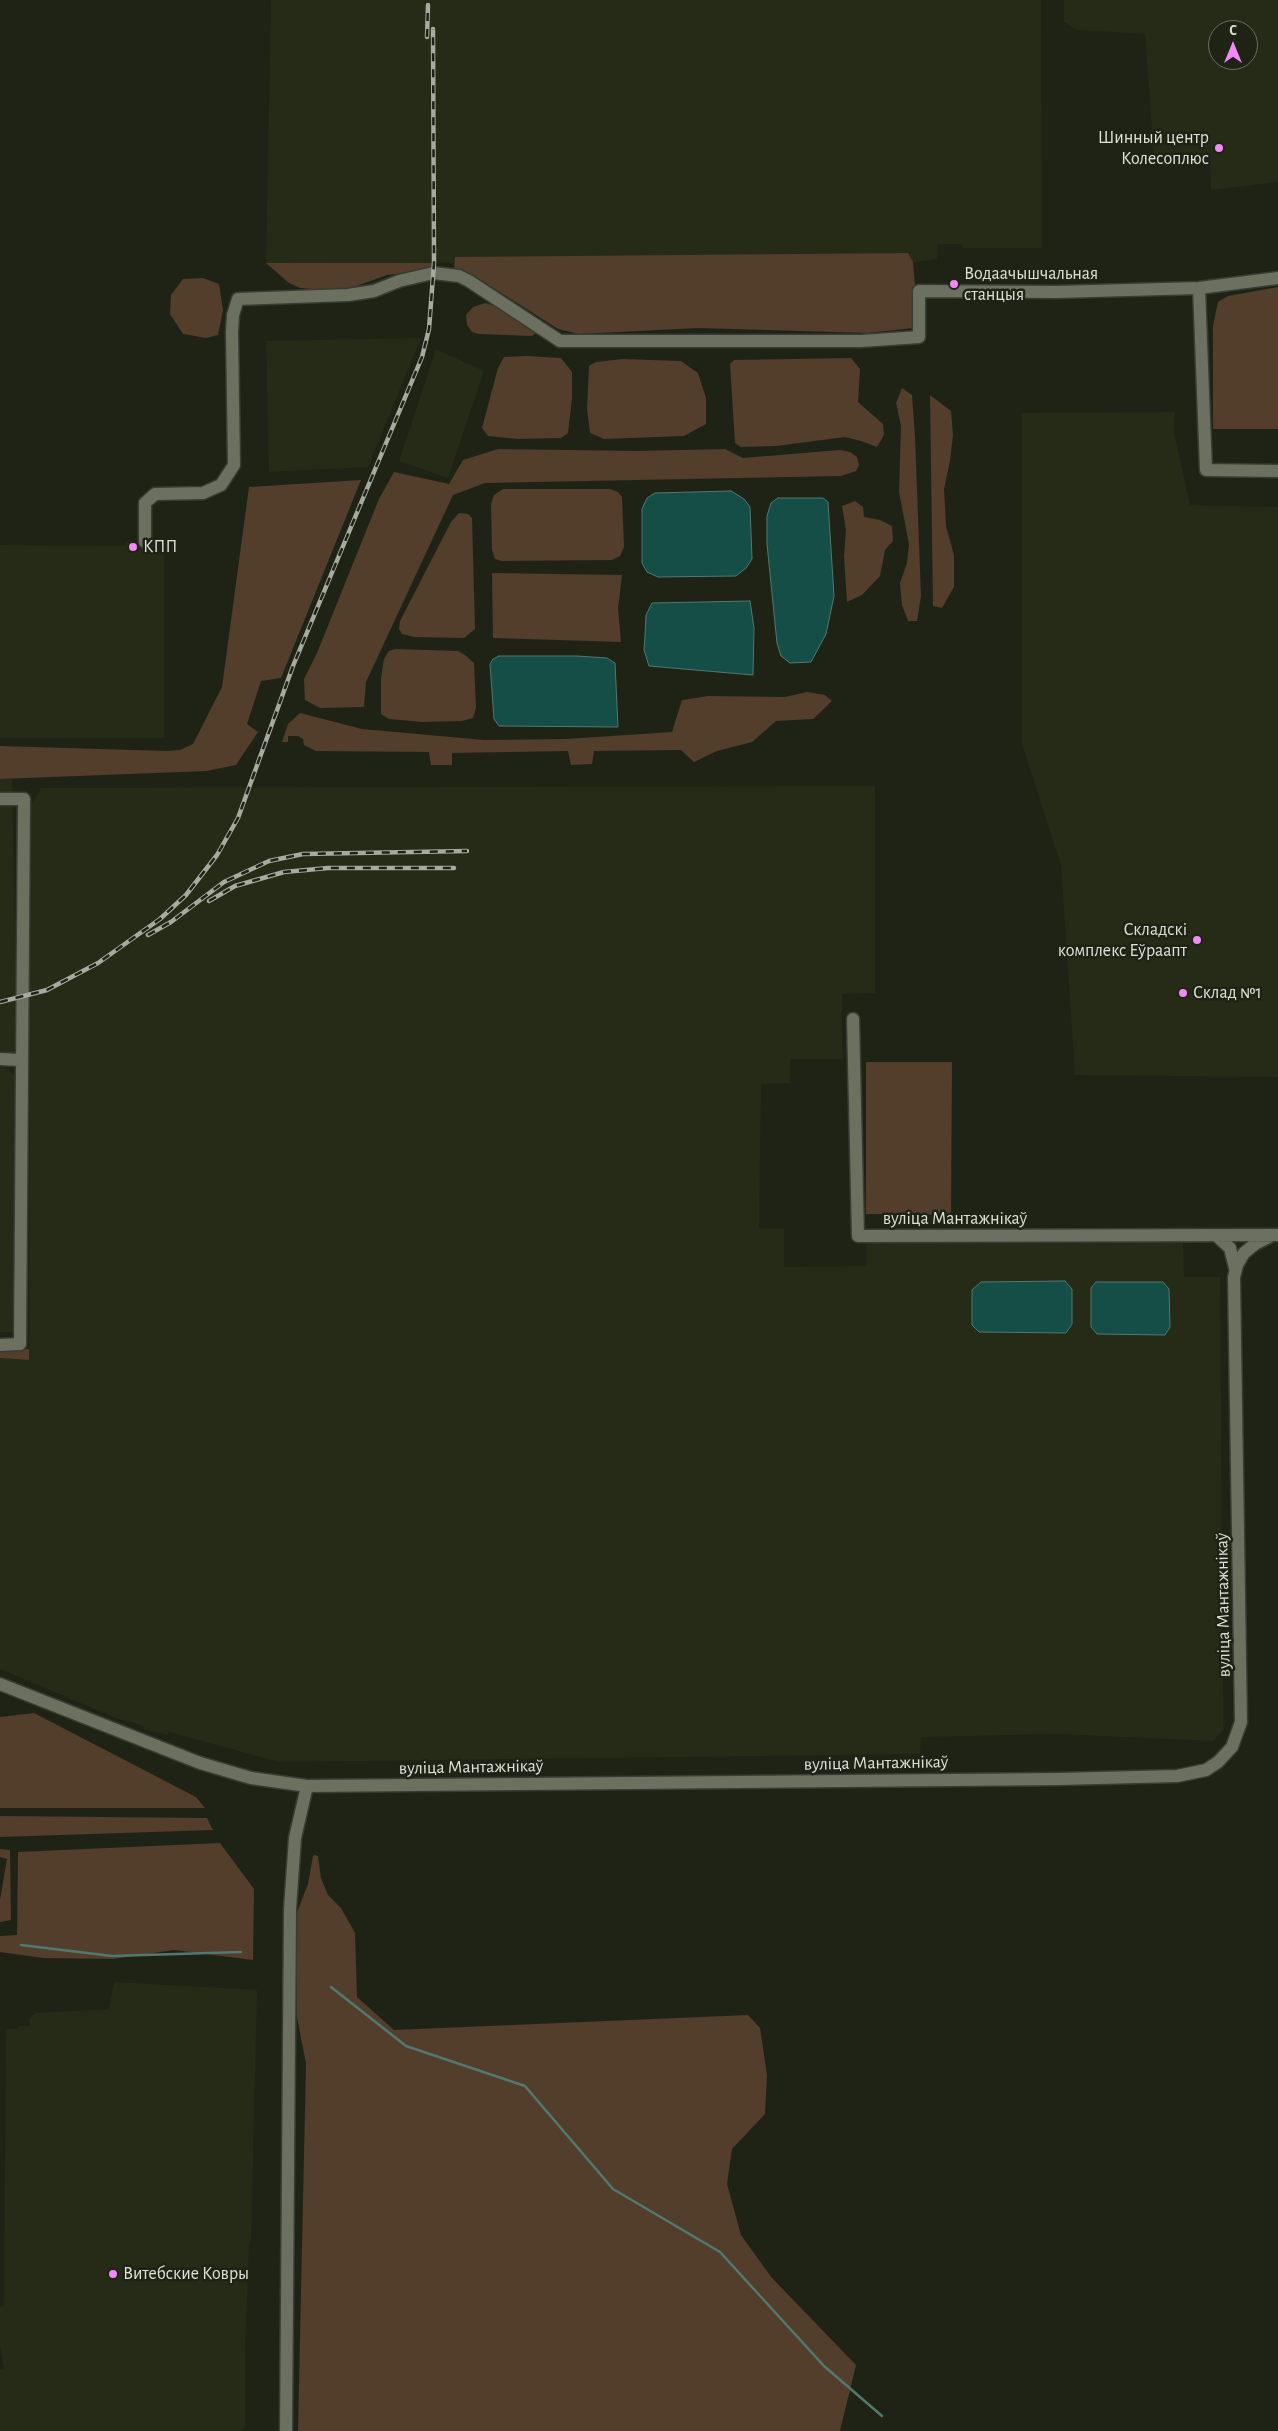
<!DOCTYPE html>
<meta charset="utf-8">
<style>
body{margin:0}
#map{position:relative;width:1278px;height:2431px;overflow:hidden;background:#1f2316;font-family:"Alegreya Sans",sans-serif}
canvas{display:block}
.north{position:absolute;left:1208px;top:20px;width:50px;height:50px;box-sizing:border-box;background:#1f2316;border:1px solid #6b6f64;border-radius:50%;rotate:0deg;font-size:14px;font-weight:700;line-height:20px;text-align:center;color:#dee1d8}
.north::after{content:'';display:block;margin:auto;width:18px;height:22px;background:#f18af4;clip-path:polygon(50% 0,100% 100%,50% 72%,0 100%)}
</style>
<div id="map">
<canvas width="1278" height="2431"></canvas>
<div class="north">С</div>
</div>
<script>
const c = document.querySelector('canvas').getContext('2d');
c.lineJoin = 'round';
function paint(path, color) {
  c.fillStyle = color;
  c.fill(path, 'evenodd');
}
function shape(rows) {
  const path = new Path2D();
  for (const r of rows) {
    path.moveTo(r[0], r[1]);
    for (let i = 2; i < r.length; i += 2) path.lineTo(r[i], r[i + 1]);
  }
  return path;
}
function stroke(path, color, width, dash) {
  c.strokeStyle = color;
  c.lineWidth = width;
  c.lineCap = dash ? 'butt' : 'round';
  c.setLineDash(dash || []);
  c.stroke(path);
}
function drawText(font, color, halo, rows, align = 'center') {
  c.font = font + ' "Alegreya Sans",sans-serif';
  c.lineWidth = 5;
  c.setLineDash([]);
  c.textBaseline = 'middle';
  c.strokeStyle = halo;
  c.fillStyle = color;
  for (const [text, x, y, turn = 0] of rows) {
    c.save();
    c.translate(x, y);
    c.rotate((+turn || 0) * Math.PI / 180);
    c.textAlign = isNaN(turn) ? turn : align;
    if (halo) c.strokeText(text, 0, 0);
    c.fillText(text, 0, 0);
    c.restore();
  }
}
paint(shape([
 [271,0,1041,0,1042,248,963,248,962,244,938,244,937,259,918,262,266,263],
 [1064,0,1278,0,1278,182,1211,190,1210,153,1154,156,1145,34,1078,30,1064,22],
 [1218,30,1248,30,1248,60,1218,60],
 [421,338,368,467,269,472,266,341],
 [436,349,484,371,448,478,399,461],
 [1175,412,1174,432,1190,505,1278,507,1278,1077,1075,1075,1061,865,1022,744,1022,413],
 [126,542,164,544,164,738,0,738,0,545,126,546],
 [0,779,12,779,17,1052,0,1052],
 [875,786,875,993,842,994,842,1059,790,1059,790,1083,761,1084,759,1228,784,1229,784,1267,866,1266,867,1241,1183,1242,1184,1277,1220,1277,1223,1697,1223,1730,1213,1741,1057,1734,921,1737,920,1754,280,1762,169,1732,168,1735,143,1729,144,1726,116,1718,0,1669,0,1358,29,1359,30,807,41,788],
 [0,1066,5,1066,15,1076,14,1332,0,1332],
 [114,1982,257,1990,251,2240,249,2243,245,2353,245,2427,242,2431,0,2431,0,2370,4,2369,0,2346,0,2307,4,2306,6,2029,18,2029,18,2026,30,2026,30,2018,36,2013,109,2009]
]), '#252b17');
paint(shape([
 [908,253,913,262,918,321,913,328,868,333,698,328,579,334,558,329,473,275,454,271,455,257],
 [266,263,434,263,432,270,387,275,351,288,323,290,300,288,289,283],
 [203,278,219,284,223,310,218,335,206,338,183,334,170,314,171,295,183,279],
 [1278,287,1278,429,1213,429,1213,326,1218,302,1228,296],
 [485,303,500,307,534,329,536,333,532,336,479,334,472,332,467,325,466,315,473,307],
 [526,356,561,358,572,372,572,399,568,433,561,438,517,439,488,436,482,428,498,368,504,357],
 [851,358,860,369,858,402,883,424,884,435,877,447,861,441,845,437,776,446,741,447,735,443,730,364,734,360],
 [623,359,681,361,698,373,706,398,706,424,684,436,604,439,590,433,587,409,589,366,596,362],
 [902,388,912,395,915,437,921,596,917,621,908,621,902,605,900,583,907,563,909,544,899,492,901,426,896,403],
 [930,395,951,411,953,435,950,461,944,489,946,526,954,555,954,587,942,608,933,606],
 [498,449,637,451,725,449,743,458,840,450,850,452,857,457,859,465,856,471,841,476,485,483,453,495,366,682,364,707,320,708,305,700,304,679,317,653,379,499,394,472,449,484,463,460],
 [361,480,281,678,261,681,247,724,258,732,236,765,207,771,0,779,0,746,167,751,180,750,193,744,222,687,249,487],
 [503,489,610,489,618,492,622,497,624,547,620,556,612,560,502,561,495,559,492,550,491,504,494,495],
 [855,501,863,507,864,517,880,520,892,526,893,541,885,550,880,576,862,595,847,602,844,556,846,530,842,506],
 [459,513,468,514,472,518,475,629,464,638,414,637,402,634,399,629,400,621,451,522],
 [492,573,622,575,618,609,621,642,493,638],
 [395,649,458,651,465,655,474,663,476,708,473,718,462,721,422,722,389,719,381,714,381,678,384,659,389,651],
 [807,692,825,695,832,701,813,719,776,721,752,742,717,751,694,762,681,750,594,751,592,764,571,765,568,751,452,753,452,765,431,765,429,752,316,751,304,745,303,739,298,736,288,736,288,742,282,742,288,724,300,713,362,729,484,740,566,739,672,732,682,700,709,696,785,697],
 [866,1062,952,1062,951,1215,866,1214],
 [29,1349,29,1360,0,1358,0,1352,4,1350],
 [34,1713,196,1797,205,1808,0,1808,0,1717],
 [0,1816,207,1818,213,1830,0,1837],
 [220,1843,254,1889,253,1960,174,1950,114,1959,43,1958,0,1952,0,1936,17,1935,18,1852],
 [0,1849,10,1850,11,1920,0,1922,0,1900,7,1859,0,1857],
 [315,1855,318,1856,321,1878,328,1895,341,1908,355,1933,357,1997,394,2030,748,2015,760,2028,767,2075,765,2114,732,2149,727,2184,741,2235,772,2278,856,2365,840,2431,298,2431,306,2064,297,2017,297,1912,308,1884,313,1856]
]), '#533d2b');
const water = shape([
 [731,491,744,499,750,507,752,559,746,568,736,576,658,577,647,572,642,563,642,509,647,498,655,493,731,491],
 [778,498,823,498,828,502,834,596,826,634,811,662,790,663,781,656,777,643,767,544,767,516,771,503,778,498],
 [750,601,754,628,753,675,649,666,644,650,645,636,646,615,652,603,750,601],
 [499,656,577,656,607,658,615,663,618,727,499,726,494,719,490,664,493,659,499,656],
 [1065,1281,1072,1289,1072,1324,1066,1333,979,1332,972,1325,972,1290,981,1282,1065,1281],
 [1096,1282,1163,1282,1169,1289,1170,1327,1165,1335,1097,1334,1091,1327,1091,1288,1096,1282]
]);
paint(water, '#154d47');
stroke(water, '#517972', 1);
stroke(shape([
 [21,1945,112,1956,241,1952],
 [331,1987,406,2046,525,2086,613,2189,720,2252,824,2366,882,2416]
]), '#517972', 2.5);
const minor = shape([
 [1199,288,1206,470,1278,471],
 [145,542,145,503,155,494,203,493,221,485,234,465,232,332,233,315,238,299,348,295,374,291,399,281,433,273,459,276,469,281,560,341,861,341,919,337,919,291,1057,292,1199,288,1278,278],
 [0,799,24,799,20,1344,0,1345],
 [853,1019,858,1236,1278,1235],
 [0,1059,20,1060],
 [1218,1237,1230,1248,1235,1268],
 [0,1684,200,1763,251,1778,307,1786,1059,1779,1177,1776,1206,1770,1218,1762,1232,1747,1241,1722,1234,1277,1237,1265,1244,1253,1255,1244,1269,1237],
 [286,2431,290,1909,295,1838,307,1786]
]);
stroke(minor, '#383c32', 15);
stroke(minor, '#6b7060', 12);
const rail = shape([
 [427,37,428,5],
 [209,901,235,886,284,872,328,868,454,868],
 [148,935,171,922,224,882,269,861,303,854,467,851],
 [0,1002,47,990,98,963,160,919,186,895,217,855,238,818,293,666,422,357,429,329,434,263,433,29]
]);
stroke(rail, '#a7aaa0', 4.5);
stroke(rail, '#1f2316', 2.5, [8]);
for (const [x, y, r, color] of [
 [1219,148,5,"#f18af4"],
 [954,284,5,"#f18af4"],
 [133,547,5,"#f18af4"],
 [1197,940,5,"#f18af4"],
 [1183,993,5,"#f18af4"],
 [113,2274,5,"#f18af4"]
]) {
  const dot = new Path2D();
  dot.arc(x, y, r, 0, 2 * Math.PI);
  c.fillStyle = color;
  c.fill(dot);
  stroke(dot, '#1f2316', 2);
}
drawText('18px', '#dee1d8', '#1f2316', [
 ["Шинный центр",1209,138,"right"],
 ["Колесоплюс",1209,159,"right"],
 ["Водаачышчальная",964,274],
 ["станцыя",964,295],
 ["КПП",143,547],
 ["Складскі",1187,930,"right"],
 ["комплекс Еўраапт",1187,951,"right"],
 ["Склад №1",1193,993],
 ["Витебские Ковры",123,2274]
], 'left');
drawText('18px', '#dee1d8', '#1f2316', [
 ["вуліца Мантажнікаў",955,1219],
 ["вуліца Мантажнікаў",1223,1605,-91],
 ["вуліца Мантажнікаў",876,1763,-1],
 ["вуліца Мантажнікаў",471,1767,-1]
]);
</script>
